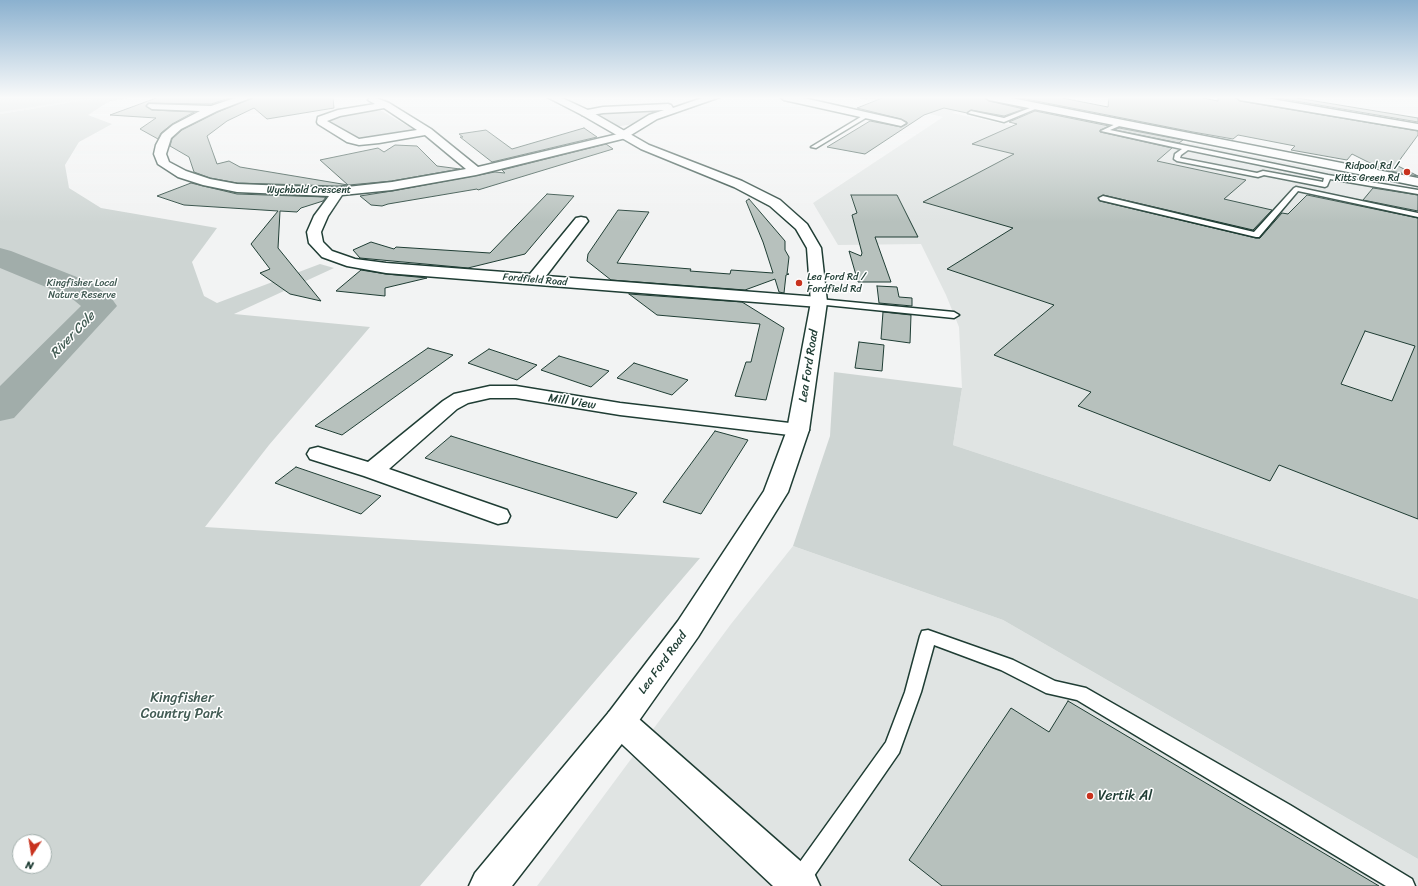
<!DOCTYPE html>
<style>
body{margin:0}
#map{position:relative;width:1418px;height:886px;overflow:hidden;background:#f2f3f3;font-family:Sriracha,sans-serif}
canvas{display:block}
.north{position:absolute;left:12px;top:834px;width:40px;height:40px;box-sizing:border-box;background:#fff;border:1px solid #a5b1ae;border-radius:50%;rotate:192deg;font-size:11px;font-weight:700;line-height:16px;text-align:center;color:#1f3d34}
.north::after{content:'';display:block;margin:auto;width:14px;height:18px;background:#c8321e;clip-path:polygon(50% 0,100% 100%,50% 72%,0 100%)}
</style>
<div id="map">
<canvas width="1418" height="886"></canvas>
<div class="north">N</div>
</div>
<script>
const c = document.querySelector('canvas').getContext('2d');
c.lineJoin = 'round';
function paint(path, color) {
  c.fillStyle = color;
  c.fill(path, 'evenodd');
}
function shape(rows) {
  const path = new Path2D();
  for (const r of rows) {
    path.moveTo(r[0], r[1]);
    for (let i = 2; i < r.length; i += 2) path.lineTo(r[i], r[i + 1]);
  }
  return path;
}
function stroke(path, color, width, dash) {
  c.strokeStyle = color;
  c.lineWidth = width;
  c.lineCap = dash ? 'butt' : 'round';
  c.setLineDash(dash || []);
  c.stroke(path);
}
function drawText(font, color, halo, rows, align = 'center') {
  c.font = font + ' Sriracha,sans-serif';
  c.lineWidth = 3;
  c.setLineDash([]);
  c.textBaseline = 'middle';
  c.strokeStyle = halo;
  c.fillStyle = color;
  for (const [text, x, y, turn = 0] of rows) {
    c.save();
    c.translate(x, y);
    c.rotate((+turn || 0) * Math.PI / 180);
    c.textAlign = isNaN(turn) ? turn : align;
    if (halo) c.strokeText(text, 0, 0);
    c.fillText(text, 0, 0);
    c.restore();
  }
}
paint(shape([
 [0,97,104,97,0,114],
 [855,97,970,97,980,99,952,113,1056,135,1083,122,1418,189,1418,599,953,445,962,388,959,327,946,295,921,244,838,245,813,203,943,117],
 [793,546,1003,620,1418,859,1418,886,537,886,731,624]
]), '#e0e4e3');
paint(shape([
 [12,97,95,97,0,112,0,99],
 [104,97,134,97,110,101,88,115,112,124,79,142,65,165,69,188,101,208,217,228,192,262,204,296,217,303,320,264,334,268,234,314,370,327,269,445,205,527,700,558,420,886,0,886,0,114],
 [20,842,44,842,44,866,20,866],
 [365,110,382,111,413,129,410,132,373,139,357,139,327,121,328,118],
 [667,110,635,124,621,126,615,126,598,115,599,113],
 [834,372,962,388,953,445,1418,599,1418,859,1003,620,793,546,830,436]
]), '#ced5d3');
paint(shape([
 [0,248,11,251,92,283,112,299,117,306,14,418,0,421,0,386,81,306,70,297,0,268,0,248]
]), '#a1adaa');
const building = shape([
 [159,97,232,97,211,104,148,103,146,106,152,110,194,112,172,124,161,133,158,139,140,129,156,118,110,115,159,97],
 [254,97,333,97,334,108,267,119,254,108,227,121,207,136,217,164,229,161,240,167,348,185,320,160,378,148,384,152,395,145,417,146,437,166,460,169,392,181,338,186,237,183,210,178,194,172,189,157,170,146,172,139,182,130,218,112,254,97],
 [885,97,984,97,989,101,1024,109,1004,116,971,110,967,113,944,108,924,115,865,154,827,147,870,121,901,127,907,124,907,122,901,119,857,108,885,97],
 [1016,97,1057,97,1108,107,1109,97,1198,97,1218,101,1218,97,1235,97,1240,101,1418,131,1418,135,1396,165,1418,176,1384,170,1352,154,1347,160,1291,150,1295,146,1238,135,1233,139,1193,132,1016,97],
 [1272,97,1291,97,1418,118,1418,122,1272,97],
 [1035,111,1109,126,1100,130,1100,132,1172,148,1157,161,1246,180,1224,199,1272,210,1253,230,1103,195,1098,198,1100,201,1256,238,1260,238,1282,213,1288,214,1307,195,1418,218,1418,519,1279,465,1270,481,1078,406,1091,392,994,355,1054,305,947,269,1013,228,923,202,1014,154,972,144,1017,124,1009,122,1035,111],
 [1365,331,1415,346,1392,401,1341,384,1365,331],
 [584,128,597,137,492,162,460,137,463,137,459,134,486,130,512,149,584,128],
 [1119,128,1183,140,1179,143,1115,130,1119,128],
 [606,144,613,149,478,190,477,189,388,204,382,206,371,205,360,196,392,191,495,172,505,173,502,170,606,144],
 [191,183,237,194,326,197,323,201,301,208,297,212,280,211,278,248,321,301,290,294,260,273,270,269,251,244,278,211,184,205,157,196,191,183],
 [1373,188,1418,195,1418,211,1363,200,1373,188],
 [547,194,574,196,525,254,468,268,360,258,353,250,371,242,394,249,396,247,490,253,547,194],
 [851,195,897,195,918,237,875,237,891,282,858,282,849,251,861,256,862,253,852,215,857,213,851,195],
 [749,199,785,241,785,250,789,257,787,274,789,274,786,275,784,293,779,292,775,279,745,290,611,280,587,261,588,254,618,210,649,212,617,263,691,269,690,271,730,274,731,270,773,273,763,242,746,201,749,199],
 [361,270,386,274,427,278,385,288,385,296,336,291,361,270],
 [877,286,897,287,899,297,912,298,912,306,879,303,877,286],
 [629,294,742,302,784,328,766,400,735,396,746,362,751,362,760,324,657,315,629,294],
 [883,312,911,315,910,343,881,339,883,312],
 [859,342,884,345,882,371,855,368,859,342],
 [428,348,453,355,342,435,315,426,428,348],
 [489,349,537,365,517,380,468,363,489,349],
 [559,356,609,371,591,387,541,370,559,356],
 [634,363,688,380,672,395,617,378,634,363],
 [715,431,748,440,701,514,663,502,715,431],
 [451,436,534,462,637,493,617,518,425,458,451,436],
 [296,467,381,496,361,514,275,483,296,467],
 [1068,701,1379,886,942,886,909,860,1011,708,1049,732,1068,701]
]);
paint(building, '#b7c1bd');
stroke(building, '#1f3d34', 1);
const lane = shape([
 [1035,106,1040,107,1004,122,968,113,971,111,1004,118,1035,106],
 [864,115,869,116,816,148,811,147,864,115],
 [1122,121,1124,122,1124,124,1110,130,1328,175,1418,190,1418,194,1330,179,1327,186,1325,187,1264,175,1258,177,1177,161,1174,159,1175,154,1182,149,1101,131,1122,121],
 [1188,150,1324,178,1323,182,1263,171,1257,173,1180,158,1181,155,1188,150],
 [1296,187,1418,213,1418,217,1298,191,1259,237,1256,237,1100,200,1099,198,1103,196,1254,232,1294,188,1296,187],
 [819,299,954,312,959,315,954,318,816,304,814,302,819,299],
 [928,630,1013,660,1055,681,1086,688,1290,805,1412,879,1415,886,1386,886,1077,700,1046,693,1001,670,934,645,921,692,899,753,807,886,791,886,789,880,792,873,886,742,905,692,920,636,922,631,928,630]
]);
const street = shape([
 [238,97,253,97,217,111,181,129,171,138,166,154,169,162,186,171,210,179,237,184,338,188,392,182,466,169,425,135,379,143,359,145,347,142,318,124,317,122,318,117,338,110,375,104,368,100,370,98,376,98,389,103,431,129,478,167,618,134,649,115,664,110,603,113,586,116,582,115,581,113,582,111,603,107,668,104,671,105,673,108,705,97,720,97,657,119,626,138,476,175,392,190,342,195,328,216,321,232,323,242,332,251,355,259,386,263,530,274,576,218,581,217,586,218,588,221,546,276,819,297,825,298,827,302,825,306,819,307,386,273,347,266,322,257,309,243,307,232,314,216,329,196,237,192,203,185,178,177,158,164,154,154,156,145,162,134,173,125,200,111,152,109,147,106,149,104,211,106,238,97],
 [384,108,417,130,359,139,327,121,340,116,384,108],
 [780,97,799,97,901,120,906,123,901,126,784,100,780,97],
 [1236,97,1260,97,1418,124,1418,130,1240,100,1236,97],
 [490,386,516,386,620,403,798,424,806,425,809,430,806,435,798,436,620,415,516,398,490,398,468,403,457,409,389,469,507,510,510,516,507,522,498,524,364,476,310,459,307,454,310,449,318,447,368,462,443,401,454,394,490,386],
 [620,708,631,712,814,873,820,886,773,886,609,732,604,722,609,712,620,708]
]);
const secondary = shape([
 [547,97,560,97,590,111,649,145,742,181,780,200,807,224,821,248,827,302,809,430,788,492,698,637,631,732,512,886,469,886,475,873,609,712,678,621,764,491,787,430,811,302,807,248,796,229,770,206,734,187,641,149,582,115,547,97],
 [985,97,1006,97,1418,178,1418,186,989,100,985,97]
]);
stroke(lane, '#1f3d34', 3);
stroke(street, '#1f3d34', 3);
stroke(secondary, '#1f3d34', 3);
paint(lane, '#fff');
paint(street, '#fff');
paint(secondary, '#fff');
const sky = c.createLinearGradient(0, 0, 0, 222);
sky.addColorStop(0, '#8bb1cf');
sky.addColorStop(0.44, '#f9fafa');
sky.addColorStop(1, '#f9fafa00');
c.fillStyle = sky;
c.fillRect(0, 0, 1418, 222);
for (const [x, y, r, color] of [
 [1407,172,4,"#c8321e"],
 [799,283,4,"#c8321e"],
 [1090,796,4,"#c8321e"]
]) {
  const dot = new Path2D();
  dot.arc(x, y, r, 0, 2 * Math.PI);
  c.fillStyle = color;
  c.fill(dot);
  stroke(dot, '#fff', 1.5);
}
drawText('10px', '#1f3d34', '#fff', [
 ["Ridpool Rd /",1399,166],
 ["Kitts Green Rd",1399,178],
 ["Lea Ford Rd /",807,277,"left"],
 ["Fordfield Rd",807,289,"left"]
], 'right');
drawText('10px', '#1f3d34', '#fff', [
 ["Wychbold Crescent",309,190],
 ["Fordfield Road",535,280,5]
]);
drawText('10px', '#425b54', '#fff', [
 ["Kingfisher Local",82,283],
 ["Nature Reserve",82,295]
]);
drawText('12px', '#1f3d34', '#fff', [
 ["Lea Ford Road",809,366,-81],
 ["Mill View",572,402,9],
 ["Lea Ford Road",663,663,-54]
]);
drawText('italic 13px', '#465f57', '#fff', [
 ["River Cole",73,335,-46]
]);
drawText('14px', '#425b54', '#fff', [
 ["Kingfisher",182,698],
 ["Country Park",182,714]
]);
drawText('14px', '#1f3d34', '#fff', [
 ["Vertik Al",1098,796]
], 'left');
</script>
